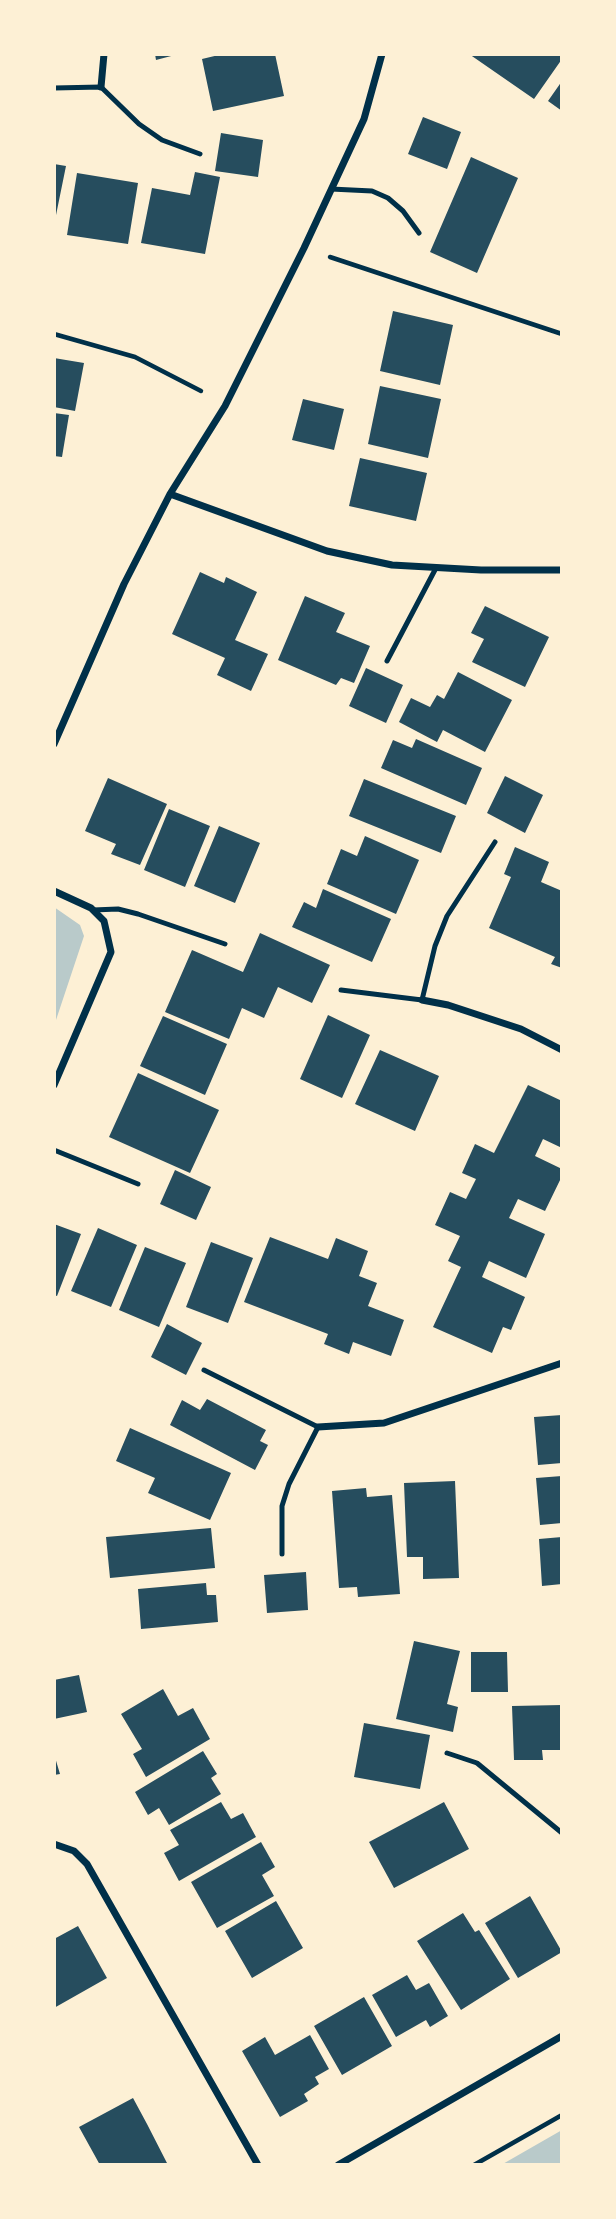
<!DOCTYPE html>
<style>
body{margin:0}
#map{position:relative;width:616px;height:2219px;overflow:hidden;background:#fdf0d5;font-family:"IBM Plex Serif",serif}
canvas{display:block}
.frame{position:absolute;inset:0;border:56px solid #fdf0d5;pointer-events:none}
</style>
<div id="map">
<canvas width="616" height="2219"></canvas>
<div class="frame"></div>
</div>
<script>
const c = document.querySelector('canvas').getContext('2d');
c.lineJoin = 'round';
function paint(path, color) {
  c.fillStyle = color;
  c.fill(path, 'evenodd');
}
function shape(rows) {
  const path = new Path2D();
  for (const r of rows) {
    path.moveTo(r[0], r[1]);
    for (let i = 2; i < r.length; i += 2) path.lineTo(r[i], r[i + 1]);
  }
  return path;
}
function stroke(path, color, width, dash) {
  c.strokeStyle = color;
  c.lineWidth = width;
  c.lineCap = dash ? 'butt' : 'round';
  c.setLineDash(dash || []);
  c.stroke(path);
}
paint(shape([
 [54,907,80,925,84,936,54,1026],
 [562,2130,562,2165,501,2165]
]), '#b9caca');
paint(shape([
 [155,54,175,54,175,55,156,60],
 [223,54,275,54,284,96,213,111,202,59],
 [469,54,562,54,562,59,534,99],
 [562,81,562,111,548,101],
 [423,117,461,132,447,169,408,154],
 [221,133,263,140,258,177,215,171],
 [471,157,518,178,477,273,430,252],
 [54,164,66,166,55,220,54,219],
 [195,172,220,177,205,254,141,243,152,188,190,195],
 [77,173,138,183,128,244,67,235],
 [393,311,453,325,440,385,380,371],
 [54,358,84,363,75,411,54,407],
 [380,386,441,399,428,458,368,444],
 [303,399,344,409,334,450,292,440],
 [54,413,69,415,62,457,54,456],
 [360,458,427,473,416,521,349,506],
 [200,572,224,583,226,577,257,592,235,640,268,654,251,691,217,675,225,658,172,634],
 [305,596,345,613,336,632,370,646,354,683,341,678,336,685,278,660],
 [485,606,549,637,525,687,472,662,484,639,471,633],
 [366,668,403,685,386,723,349,706],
 [458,672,512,700,485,752,443,730,437,742,399,722,411,698,430,707,437,695,444,699],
 [416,739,482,768,466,805,381,768,393,740,412,748],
 [505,776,543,795,525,833,487,813],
 [108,778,167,804,140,865,111,854,116,844,85,831],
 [364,779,456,816,441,853,349,816],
 [169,809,210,826,185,887,144,870],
 [219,826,260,843,235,903,194,886],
 [365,836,419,860,396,914,327,884,341,849,357,856],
 [515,847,549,862,541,882,562,891,562,968,551,964,555,957,489,928,511,877,504,874],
 [323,889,391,919,372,962,292,927,304,902,316,908],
 [260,933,330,965,312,1003,278,987,264,1018,242,1008,229,1039,165,1012,192,950,243,972],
 [328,1015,370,1035,342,1098,300,1079],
 [163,1016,227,1044,205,1095,140,1066],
 [380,1050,439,1076,415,1131,355,1104],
 [138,1073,219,1110,190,1173,109,1137],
 [528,1085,562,1101,562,1148,543,1139,535,1156,562,1169,562,1176,545,1211,518,1199,509,1218,545,1234,526,1278,489,1261,482,1277,525,1297,511,1330,503,1327,492,1353,433,1327,461,1267,448,1261,460,1236,435,1225,450,1192,466,1199,476,1179,462,1173,475,1144,494,1153],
 [175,1170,211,1187,196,1220,160,1204],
 [54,1224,81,1234,57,1296,54,1295],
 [98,1228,137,1245,111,1307,71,1291],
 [270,1237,328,1259,336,1238,368,1251,359,1276,377,1283,368,1306,404,1320,391,1356,353,1342,349,1354,324,1344,328,1334,244,1302],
 [211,1242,253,1258,228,1323,186,1307],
 [145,1247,186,1263,159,1327,119,1310],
 [167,1324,202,1343,186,1375,151,1357],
 [207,1399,266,1430,260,1441,268,1445,255,1470,170,1425,182,1400,200,1410],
 [562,1415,562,1463,538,1465,534,1417],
 [130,1428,231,1473,210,1520,148,1493,155,1478,116,1461],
 [562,1476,562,1523,540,1525,536,1478],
 [455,1481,459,1578,423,1579,423,1557,407,1557,404,1483],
 [366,1488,367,1497,392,1495,400,1594,358,1597,357,1587,339,1588,332,1491],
 [211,1528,215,1568,110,1578,106,1537],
 [562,1537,562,1584,542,1586,539,1539],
 [306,1572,308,1610,267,1613,264,1575],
 [206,1583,207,1595,216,1595,218,1622,141,1629,138,1589],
 [414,1641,460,1651,447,1704,458,1707,453,1732,396,1719],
 [471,1652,507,1652,508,1692,471,1692],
 [79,1675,87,1712,54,1719,54,1680],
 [163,1689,178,1716,193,1708,210,1739,146,1777,133,1754,142,1749,121,1714],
 [562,1705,562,1750,542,1750,543,1760,514,1760,512,1706],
 [364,1723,430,1735,420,1789,354,1777],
 [203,1751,217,1774,211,1778,221,1794,169,1825,159,1808,148,1815,135,1792],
 [54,1754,60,1774,54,1775],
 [221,1802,231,1819,243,1813,256,1837,179,1881,164,1853,179,1845,170,1830],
 [444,1802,469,1849,394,1888,369,1842],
 [261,1842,275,1867,262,1875,274,1896,217,1928,191,1882],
 [530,1896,562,1952,518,1978,485,1923],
 [276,1901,303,1948,252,1978,225,1931],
 [463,1913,475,1932,479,1930,510,1979,461,2010,417,1941],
 [78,1926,107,1978,54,2008,54,1939],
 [407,1975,416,1990,429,1983,448,2016,430,2027,426,2020,396,2037,372,1995],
 [364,1997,392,2046,342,2075,314,2026],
 [310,2035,329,2069,315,2077,319,2084,304,2094,308,2101,280,2117,242,2051,265,2037,275,2055],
 [133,2098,147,2124,168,2165,100,2165,79,2127]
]), '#264d5e');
stroke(shape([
 [330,257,562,334],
 [54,334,135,357,201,391],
 [474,2165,562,2115]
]), '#003049', 4.5);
stroke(shape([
 [54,88,101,87,139,124,162,140,200,154],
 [331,189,372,191,388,198,403,211,419,233],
 [387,661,436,568],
 [93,910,118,909,138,914,225,944],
 [341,990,422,1000,435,946,447,916,495,842],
 [54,1150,138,1184],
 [204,1370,318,1427,289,1484,282,1506,282,1554],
 [447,1753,477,1763,562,1833]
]), '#003049', 5);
stroke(shape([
 [101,87,104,54],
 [170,494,327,551,392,565,481,570,562,570],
 [54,744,124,584,170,494,225,406,304,248,364,119,382,54],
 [54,891,91,908,104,921,111,952,54,1085],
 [422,1000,448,1005,521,1029,562,1050],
 [318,1427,384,1423,562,1363],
 [54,1844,74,1851,87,1864,258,2165],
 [338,2165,562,2036]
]), '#003049', 7);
</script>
